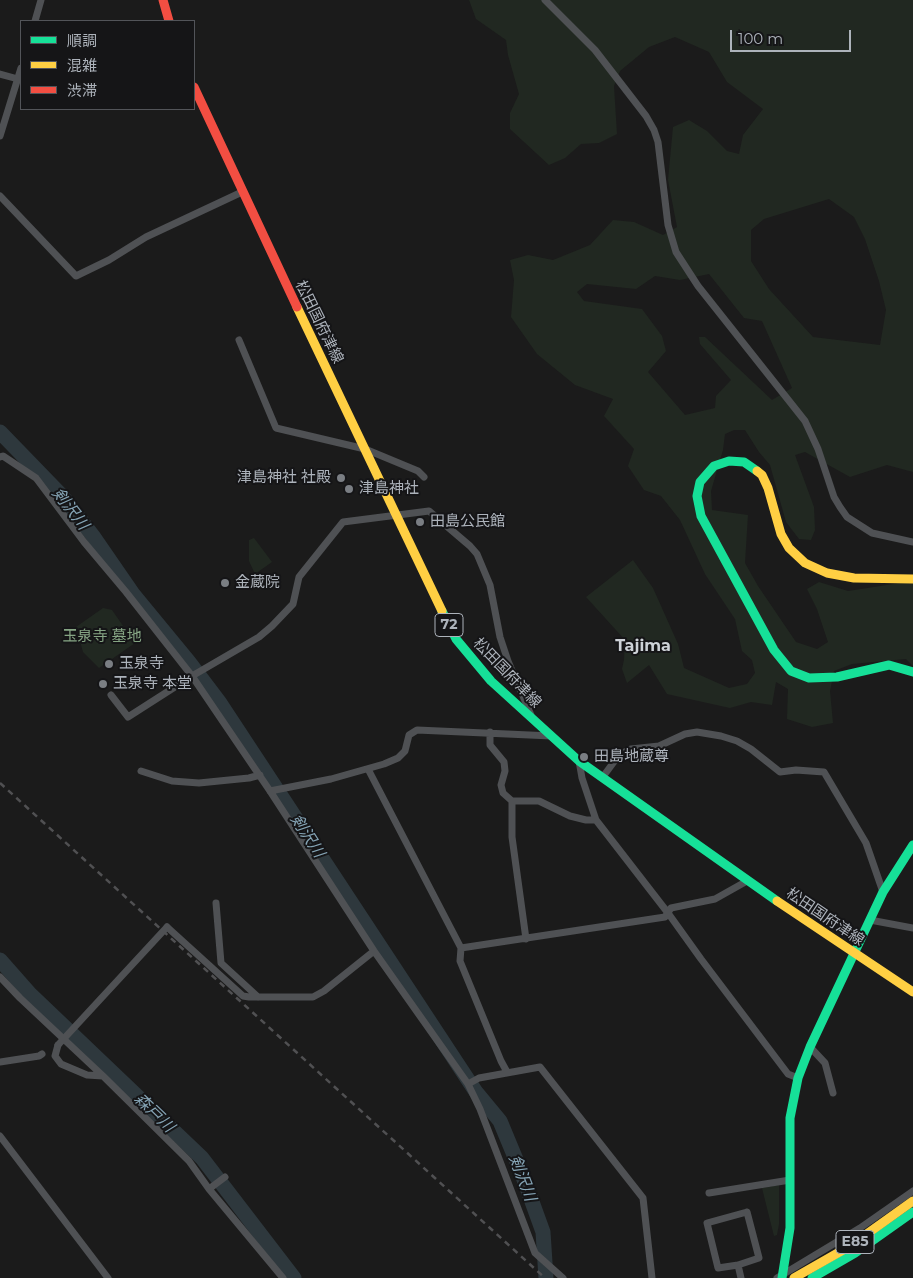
<!DOCTYPE html>
<meta charset="utf-8">
<style>
body{margin:0}
#map{position:relative;width:913px;height:1278px;overflow:hidden;background:#1b1b1b;font-family:Montserrat,"Noto Sans JP",sans-serif}
canvas{display:block}
.legend{position:absolute;left:20px;top:20px;width:175px;height:90px;box-sizing:border-box;background:#151517;border:1px solid #525459;margin:0;padding:6px 9px;list-style:none;font-size:15px;color:#adb3bb}
.legend li{display:flex;align-items:center;gap:10px;height:25px}
.legend b{width:25px;border:1px solid #525459}
.scale{position:absolute;left:730px;top:30px;width:121px;height:22px;box-sizing:border-box;border:2px solid #adb3bb;border-top:0;padding-left:6px;font-size:15px;line-height:18px;white-space:nowrap;color:#adb3bb;-webkit-text-stroke:4px #151517;paint-order:stroke}
</style>
<div id="map">
<canvas width="913" height="1278"></canvas>
<ul class="legend">
<li><b style="height:6px;background:#16e098"></b>順調</li>
<li><b style="height:6px;background:#ffcf43"></b>混雑</li>
<li><b style="height:6px;background:#f24e42"></b>渋滞</li>
</ul>
<div class="scale">100 m</div>
</div>
<script>
const c = document.querySelector('canvas').getContext('2d');
c.lineJoin = 'round';
function paint(path, color) {
  c.fillStyle = color;
  c.fill(path, 'evenodd');
}
function shape(rows) {
  const path = new Path2D();
  for (const r of rows) {
    path.moveTo(r[0], r[1]);
    for (let i = 2; i < r.length; i += 2) path.lineTo(r[i], r[i + 1]);
  }
  return path;
}
function stroke(path, color, width, dash) {
  c.strokeStyle = color;
  c.lineWidth = width;
  c.lineCap = dash ? 'butt' : 'round';
  c.setLineDash(dash || []);
  c.stroke(path);
}
function drawText(font, color, halo, rows, align = 'center') {
  c.font = font + ' Montserrat,"Noto Sans JP",sans-serif';
  c.lineWidth = 4;
  c.setLineDash([]);
  c.textBaseline = 'middle';
  c.strokeStyle = halo;
  c.fillStyle = color;
  for (const [text, x, y, turn = 0] of rows) {
    c.save();
    c.translate(x, y);
    c.rotate((+turn || 0) * Math.PI / 180);
    c.textAlign = isNaN(turn) ? turn : align;
    if (halo) c.strokeText(text, 0, 0);
    c.fillText(text, 0, 0);
    c.restore();
  }
}
paint(shape([
 [469,0,913,0,913,472,887,465,850,477,805,452,795,455,814,507,815,530,811,540,799,539,786,522,770,465,759,452,745,430,734,430,725,434,723,450,711,491,712,510,748,515,745,563,758,586,796,642,817,649,828,642,817,609,807,589,819,582,848,591,913,581,913,666,906,659,852,664,834,671,830,691,833,723,812,727,787,719,788,689,776,682,772,705,751,702,730,708,667,694,649,665,627,683,622,669,624,660,625,640,586,597,633,560,653,588,678,644,684,668,729,688,747,684,755,673,752,660,742,651,735,619,705,574,680,520,661,496,644,490,628,466,634,449,604,416,613,399,575,385,537,354,511,317,514,280,510,260,528,255,553,260,590,245,613,220,634,222,663,235,677,227,668,180,673,127,689,120,707,131,727,151,739,154,743,135,763,109,727,82,709,52,675,37,649,47,620,71,614,86,617,134,599,143,581,144,565,158,549,165,510,129,510,113,519,94,508,55,506,40,476,19],
 [829,199,854,217,865,239,879,281,886,310,880,345,813,337,769,289,751,261,751,230,764,219],
 [709,274,744,318,762,321,792,388,772,400,705,337,699,337,700,344,731,380,716,396,715,408,685,415,648,372,666,351,662,336,642,309,584,301,577,292,587,284,636,289,655,276,680,280],
 [254,538,272,562,255,574,249,561,249,540],
 [103,608,112,610,135,643,99,668,83,652,76,627],
 [779,1185,779,1224,777,1235,774,1236,762,1188]
]), '#212821');
stroke(shape([
 [0,432,63,497,93,536,133,594,189,662,220,703,476,1092,500,1121,522,1174,543,1232,546,1278],
 [0,960,30,994,202,1158,294,1278]
]), '#2e383d', 15);
stroke(shape([
 [545,0,595,50,646,116,654,130,658,142,668,225,676,252,698,286,805,421,818,449,834,497,840,507,847,517,872,533,913,542],
 [35,21,41,0],
 [0,74,18,79,21,79],
 [0,136,21,68],
 [0,196,76,276,109,260,146,237,242,192],
 [239,340,276,428,365,449,418,471,424,477],
 [0,457,3,456,36,478,84,542,126,592,192,676,270,791,374,951,468,1084,480,1109,535,1253,563,1278],
 [111,695,128,717,192,676,259,637,272,626,293,604,299,577,343,522,429,511,470,546,477,554,490,585,500,637,508,661,531,715],
 [490,732,490,745,504,762,505,771,501,785,503,793,512,801,512,837,526,939],
 [579,761,582,778,596,820,668,913,701,959,788,1074,798,1078],
 [368,769,461,948,460,961,501,1061,507,1072],
 [141,771,172,781,199,783,249,778,260,775],
 [602,778,619,755,631,749,659,746,685,734,697,732,721,736,737,741,751,749,780,772,796,770,824,772,866,843,883,892],
 [270,791,331,779,384,764,398,758,405,751,409,735,417,730,552,736],
 [512,801,539,801,570,816,586,820,596,820],
 [216,903,221,963,258,997],
 [870,920,913,928],
 [167,927,243,996,249,997,313,997,324,991,374,951],
 [461,948,665,917,671,908,715,899,747,881],
 [0,977,20,998,103,1076],
 [58,1045,55,1056,61,1064,87,1075,103,1076,189,1161,209,1189,283,1278],
 [810,1047,825,1063,833,1093],
 [0,1062,39,1056,42,1054],
 [468,1084,479,1078,540,1067,643,1198,652,1278],
 [0,1136,108,1278],
 [209,1189,225,1177],
 [709,1193,790,1180],
 [747,1212,759,1258,738,1265,718,1268,707,1223,747,1212],
 [738,1265,741,1278],
 [777,1278,860,1228,913,1191]
]), '#4f5154', 7);
stroke(shape([
 [757,471,744,462,729,461,714,466,700,482,697,496,701,516,774,650,791,671,809,678,837,677,889,665,913,672],
 [442,611,456,639,491,681,579,761,777,901],
 [782,1278,790,1228,790,1118,798,1078,810,1047,883,892,913,845],
 [812,1278,855,1253,913,1212]
]), '#16e098', 9);
stroke(shape([
 [297,307,442,611],
 [757,471,762,475,768,488,781,534,789,548,805,563,827,573,854,578,913,579],
 [777,901,913,992],
 [794,1278,850,1246,913,1201]
]), '#ffcf43', 9);
stroke(shape([
 [163,0,169,21],
 [194,87,297,307]
]), '#f24e42', 9);
stroke(shape([
 [0,783,545,1278]
]), '#505052', 2.5, [6, 5]);
stroke(shape([
 [58,1045,167,927]
]), '#4f5154', 7);
for (const [x, y, r, color] of [
 [341,478,5,"#7a7e83"],
 [349,489,5,"#7a7e83"],
 [420,522,5,"#7a7e83"],
 [225,583,5,"#7a7e83"],
 [109,664,5,"#7a7e83"],
 [103,684,5,"#7a7e83"],
 [584,757,5,"#7a7e83"]
]) {
  const dot = new Path2D();
  dot.arc(x, y, r, 0, 2 * Math.PI);
  c.fillStyle = color;
  c.fill(dot);
  stroke(dot, '#151517', 2);
}
for (const [x, y, w] of [
 [449,625,28],
 [855,1242,38]
]) {
  const box = new Path2D();
  box.roundRect(x - w / 2, y - 11.5, w, 23, 4);
  c.fillStyle = '#151517';
  c.fill(box);
  stroke(box, '#adb3bb', 1);
}
drawText('bold 14px', '#adb3bb', null, [
 ["72",449,625],
 ["E85",855,1242]
]);
drawText('15px', '#adb3bb', '#151517', [
 ["松田国府津線",319,322,64],
 ["松田国府津線",507,673,46],
 ["松田国府津線",825,917,34]
]);
drawText('15px', '#adb3bb', '#151517', [
 ["津島神社 社殿",331,478,"right"],
 ["津島神社",359,489],
 ["田島公民館",430,522],
 ["金蔵院",235,583],
 ["玉泉寺",119,664],
 ["玉泉寺 本堂",113,684],
 ["田島地蔵尊",594,757]
], 'left');
drawText('15px', '#86a584', '#151517', [
 ["玉泉寺 墓地",102,637]
]);
drawText('italic 16px', '#85a4b5', '#151517', [
 ["剣沢川",70,509,52],
 ["剣沢川",307,836,57],
 ["森戸川",154,1113,44],
 ["剣沢川",522,1178,69]
]);
drawText('bold 16px', '#cdd1d7', '#151517', [
 ["Tajima",643,646]
]);
</script>
